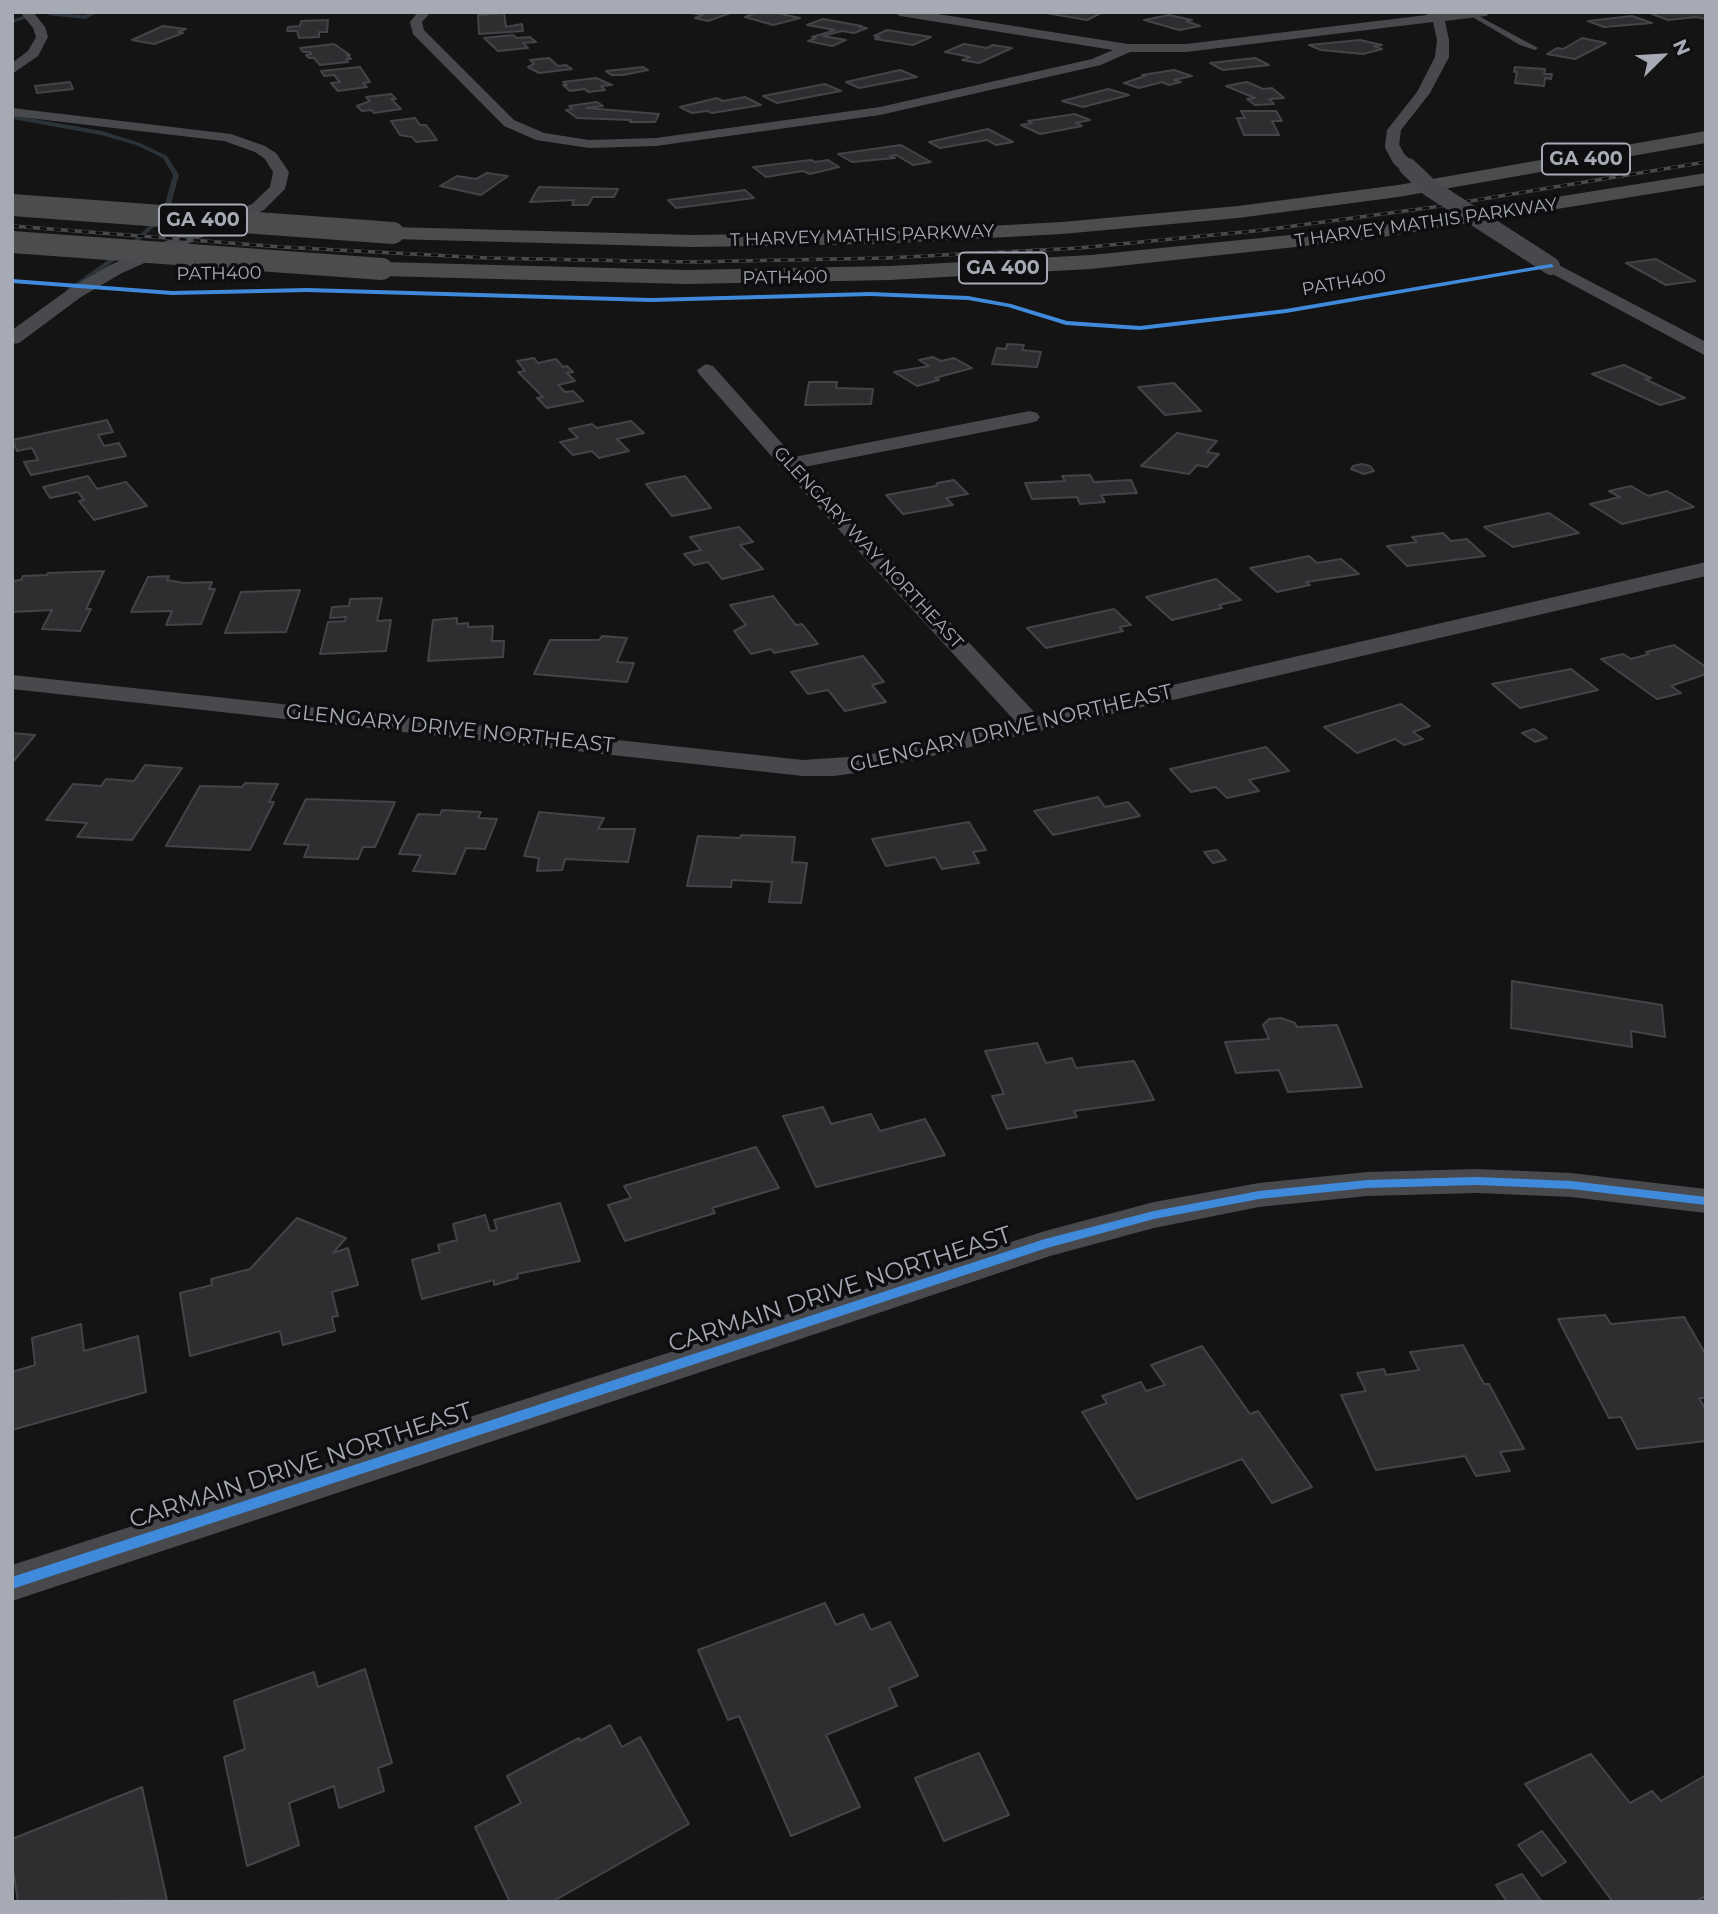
<!DOCTYPE html>
<style>
body{margin:0}
#map{position:relative;width:1718px;height:1914px;overflow:hidden;background:#141414;font-family:Montserrat,sans-serif}
canvas{display:block}
.frame{position:absolute;inset:0;border:14px solid #a6aab4;pointer-events:none}
.north{position:absolute;left:1627px;top:21px;width:70px;height:70px;-webkit-text-stroke:5px #0e0e10;paint-order:stroke;rotate:66deg;font-size:19px;font-weight:700;line-height:28px;text-align:center;color:#a6aab4}
.north::after{content:'';display:block;margin:auto;width:24px;height:32px;background:#a6aab4;clip-path:polygon(50% 0,100% 100%,50% 72%,0 100%)}
</style>
<div id="map">
<canvas width="1718" height="1914"></canvas>
<div class="frame"></div>
<div class="north">N</div>
</div>
<script>
const c = document.querySelector('canvas').getContext('2d');
c.lineJoin = 'round';
function shape(rows) {
  const path = new Path2D();
  for (const r of rows) {
    path.moveTo(r[0], r[1]);
    for (let i = 2; i < r.length; i += 2) path.lineTo(r[i], r[i + 1]);
  }
  return path;
}
function paint(path, color) {
  c.fillStyle = color;
  c.fill(path, 'evenodd');
}
function stroke(path, color, width, dash) {
  c.strokeStyle = color;
  c.lineWidth = width;
  c.lineCap = dash ? 'butt' : 'round';
  c.setLineDash(dash || []);
  c.stroke(path);
}
function drawText(font, color, halo, rows, align = 'center') {
  c.font = font + ' Montserrat,sans-serif';
  c.lineWidth = 7;
  c.setLineDash([]);
  c.textBaseline = 'middle';
  c.strokeStyle = halo;
  c.fillStyle = color;
  for (const [text, x, y, turn = 0] of rows) {
    c.save();
    c.translate(x, y);
    c.rotate((+turn || 0) * Math.PI / 180);
    c.textAlign = isNaN(turn) ? turn : align;
    if (halo) c.strokeText(text, 0, 0);
    c.fillText(text, 0, 0);
    c.restore();
  }
}
paint(shape([
 [92,12,99,12,85,19,47,15,50,13,84,15,92,12],
 [26,15,28,18,12,23,12,20,26,15],
 [12,115,102,131,140,143,167,156,179,175,171,204,154,227,130,249,73,292,66,290,126,247,150,225,165,204,173,175,163,158,136,145,101,135,12,119,12,115]
]), '#2b3339');
const building = shape([
 [733,12,708,21,695,18,703,15,691,13,733,12],
 [758,12,777,13,800,18,773,25,745,17,758,12],
 [1048,12,1103,12,1087,20,1046,13,1048,12],
 [1664,12,1706,12,1706,19,1696,17,1668,20,1652,14,1664,12],
 [504,13,506,27,522,24,523,31,479,34,478,15,504,13],
 [1169,15,1192,20,1186,21,1200,26,1179,30,1144,20,1169,15],
 [1632,16,1652,23,1604,27,1588,21,1632,16],
 [823,19,862,26,859,27,867,28,854,33,842,31,823,36,846,40,832,46,808,41,816,38,812,37,835,30,807,25,823,19],
 [328,20,327,32,319,32,319,37,299,38,297,31,287,31,288,27,300,26,301,21,328,20],
 [163,26,186,29,178,32,183,33,154,44,132,40,163,26],
 [887,30,931,37,913,45,875,39,880,37,874,36,887,30],
 [513,35,517,38,530,37,536,42,523,43,528,48,498,51,484,38,513,35],
 [1582,38,1606,43,1575,59,1547,54,1557,48,1563,49,1582,38],
 [1360,40,1382,45,1374,46,1382,49,1363,54,1321,50,1309,45,1360,40],
 [334,44,350,55,347,55,351,59,346,59,348,62,320,65,314,58,309,58,306,55,312,54,309,52,303,52,300,48,334,44],
 [964,44,987,48,993,45,1012,48,979,63,962,60,970,57,945,52,964,44],
 [549,58,558,66,566,65,572,69,539,73,528,67,534,64,530,60,549,58],
 [1255,58,1269,65,1223,70,1210,63,1255,58],
 [360,67,370,82,363,83,367,87,338,91,331,83,340,82,334,75,324,76,321,71,360,67],
 [643,67,648,70,623,75,611,75,606,71,643,67],
 [1515,67,1545,69,1544,74,1552,74,1551,79,1545,78,1544,86,1515,83,1517,72,1514,72,1515,67],
 [900,70,917,77,859,88,846,82,900,70],
 [1174,70,1192,76,1174,80,1181,82,1169,85,1162,82,1139,88,1124,83,1145,76,1142,75,1174,70],
 [596,78,612,85,601,86,605,90,588,92,585,89,570,91,563,85,567,85,563,82,596,78],
 [70,82,73,89,37,93,35,86,70,82],
 [1247,82,1263,89,1272,88,1284,98,1269,99,1274,104,1255,105,1247,99,1255,98,1226,86,1247,82],
 [825,84,841,91,777,103,763,96,825,84],
 [1108,89,1129,95,1083,107,1062,101,1108,89],
 [391,94,396,99,391,99,401,109,374,113,371,110,362,111,357,106,370,101,366,97,391,94],
 [745,97,761,105,712,113,707,111,692,113,680,107,717,98,723,101,745,97],
 [597,102,603,106,587,108,659,114,655,122,630,122,631,120,577,118,566,110,573,109,569,106,597,102],
 [1241,111,1276,111,1282,121,1272,121,1279,135,1244,135,1237,118,1245,118,1241,111],
 [1075,114,1090,120,1076,123,1082,126,1040,134,1021,125,1032,123,1028,121,1075,114],
 [415,118,420,125,426,125,437,140,416,142,412,137,400,135,391,121,415,118],
 [988,129,1013,142,996,145,987,140,940,148,929,142,988,129],
 [901,145,931,162,913,165,896,155,890,156,895,158,852,162,838,154,901,145],
 [811,160,815,162,828,160,839,167,810,174,803,171,766,177,753,167,811,160],
 [487,173,508,176,481,195,440,186,457,176,476,179,487,173],
 [539,187,618,189,614,197,593,197,588,205,572,205,574,200,530,202,539,187],
 [745,190,754,198,676,208,668,200,745,190],
 [1656,259,1695,281,1666,285,1626,263,1656,259],
 [1007,344,1024,345,1022,350,1041,352,1037,367,992,364,997,348,1006,349,1007,344],
 [933,357,941,361,954,358,972,368,935,378,939,380,917,386,894,372,929,366,919,360,933,357],
 [534,358,538,363,556,359,563,367,567,366,573,372,567,373,575,381,558,385,565,392,573,391,583,401,547,408,537,398,543,397,518,372,525,371,517,361,534,358],
 [1624,365,1651,378,1645,379,1685,398,1660,405,1592,374,1624,365],
 [809,382,837,382,836,388,873,389,871,404,805,405,809,382],
 [1174,383,1201,411,1165,415,1138,387,1174,383],
 [107,420,113,432,98,435,104,446,119,443,126,456,31,475,24,462,38,460,32,448,17,451,12,440,107,420],
 [631,421,644,433,617,439,629,451,599,458,592,451,573,455,560,442,578,438,569,429,592,424,597,428,631,421],
 [1177,433,1217,441,1207,452,1219,454,1207,467,1197,465,1189,474,1141,466,1177,433],
 [1362,464,1370,466,1374,471,1364,474,1351,469,1353,466,1362,464],
 [1090,475,1094,482,1131,480,1137,493,1101,495,1105,502,1080,504,1077,497,1032,499,1025,483,1065,481,1062,476,1090,475],
 [88,476,97,489,126,482,147,506,94,520,79,501,84,500,78,492,50,498,43,487,88,476],
 [685,476,711,508,672,516,646,484,685,476],
 [954,480,968,494,946,498,953,505,903,514,886,495,936,486,937,483,954,480],
 [1631,486,1648,496,1667,491,1694,507,1622,524,1590,504,1620,497,1609,491,1631,486],
 [1549,513,1579,533,1513,547,1484,527,1549,513],
 [739,527,753,542,740,545,763,569,722,579,708,562,694,565,684,554,701,550,690,537,739,527],
 [1443,533,1451,541,1467,539,1485,556,1407,566,1387,546,1417,542,1412,537,1443,533],
 [1309,556,1317,563,1341,559,1359,574,1306,582,1310,585,1277,592,1250,568,1309,556],
 [104,571,86,609,91,609,80,631,42,629,52,610,12,612,13,581,21,580,23,576,47,575,48,573,104,571],
 [169,576,167,580,184,583,212,582,209,589,215,589,201,624,166,625,172,611,131,612,148,577,169,576],
 [1216,579,1241,600,1219,605,1222,608,1172,620,1146,597,1216,579],
 [300,590,286,632,225,633,241,592,300,590],
 [773,596,796,625,802,624,818,644,774,653,771,649,751,654,734,631,746,625,730,605,773,596],
 [382,598,377,621,391,620,386,651,320,654,328,622,345,621,346,617,330,618,332,607,349,606,350,599,382,598],
 [1114,609,1131,625,1119,627,1123,631,1046,648,1027,628,1114,609],
 [457,618,457,624,468,623,468,627,493,626,492,641,504,641,503,657,428,661,433,620,457,618],
 [602,636,627,638,617,662,634,663,627,682,534,674,550,640,599,640,602,636],
 [1674,645,1706,667,1706,674,1671,686,1681,693,1657,699,1601,659,1623,654,1631,659,1649,654,1646,652,1674,645],
 [863,656,884,682,872,685,886,702,845,711,828,690,808,694,791,672,863,656],
 [1571,669,1598,690,1520,708,1492,684,1571,669],
 [1401,704,1430,726,1413,732,1423,739,1404,745,1395,739,1357,753,1324,727,1401,704],
 [1534,729,1547,738,1535,742,1522,733,1534,729],
 [12,733,35,735,12,763,12,733],
 [1266,747,1289,771,1249,780,1259,791,1227,798,1216,787,1191,792,1170,769,1266,747],
 [145,765,182,768,132,840,77,837,87,823,46,820,73,784,101,786,106,779,134,781,145,765],
 [245,783,278,784,269,802,274,802,250,850,166,846,200,786,242,787,245,783],
 [1098,797,1105,807,1128,802,1140,816,1053,835,1034,811,1098,797],
 [306,799,395,802,375,847,363,847,358,859,304,857,309,845,284,844,306,799],
 [442,810,481,812,478,818,497,819,485,849,466,848,455,874,413,871,421,855,399,854,418,814,440,815,442,810],
 [539,812,604,818,598,829,635,829,628,862,565,859,562,870,537,871,539,858,524,856,539,812],
 [969,822,986,850,973,852,979,863,942,869,935,857,886,866,872,839,969,822],
 [741,835,795,837,792,862,807,863,801,903,769,902,772,882,732,880,731,887,687,886,698,836,740,838,741,835],
 [1217,850,1226,860,1213,863,1204,852,1217,850],
 [1512,981,1662,1005,1665,1037,1631,1031,1632,1047,1511,1028,1512,981],
 [1281,1018,1295,1023,1297,1027,1337,1025,1362,1087,1288,1092,1279,1070,1236,1073,1225,1042,1269,1039,1263,1025,1269,1019,1281,1018],
 [1037,1043,1046,1063,1072,1058,1076,1068,1134,1061,1154,1100,1074,1111,1077,1117,1007,1129,992,1096,1004,1094,985,1051,1037,1043],
 [823,1107,831,1124,871,1114,880,1131,925,1119,945,1155,816,1187,783,1116,823,1107],
 [756,1147,779,1188,712,1208,715,1213,625,1241,608,1205,631,1198,624,1186,756,1147],
 [560,1203,580,1261,517,1274,518,1278,494,1285,494,1280,422,1299,412,1260,440,1252,438,1245,457,1240,453,1224,485,1215,490,1231,497,1230,494,1220,560,1203],
 [297,1218,346,1238,333,1253,348,1248,358,1285,332,1292,338,1316,332,1317,335,1331,283,1345,280,1331,190,1356,180,1293,212,1285,211,1279,250,1269,297,1218],
 [1605,1315,1611,1324,1684,1317,1706,1355,1706,1398,1699,1398,1706,1410,1706,1441,1637,1449,1621,1417,1609,1418,1558,1319,1605,1315],
 [81,1324,84,1351,138,1336,146,1392,12,1430,12,1372,35,1365,32,1338,81,1324],
 [1463,1345,1484,1384,1489,1384,1524,1449,1500,1452,1510,1471,1476,1476,1465,1456,1376,1470,1341,1395,1366,1391,1357,1373,1384,1369,1386,1375,1419,1370,1410,1352,1463,1345],
 [1202,1346,1250,1414,1258,1411,1312,1487,1272,1503,1242,1459,1137,1499,1082,1412,1107,1403,1102,1396,1141,1382,1146,1391,1165,1385,1151,1365,1202,1346],
 [825,1603,836,1625,863,1614,871,1630,890,1622,918,1676,889,1688,897,1706,826,1735,860,1807,791,1836,739,1716,728,1720,698,1650,825,1603],
 [365,1669,392,1763,378,1768,384,1791,339,1808,334,1786,289,1803,299,1845,247,1866,224,1757,245,1749,234,1701,314,1672,318,1687,365,1669],
 [610,1725,622,1747,640,1737,689,1824,552,1902,510,1902,475,1827,521,1803,507,1776,579,1738,580,1741,610,1725],
 [979,1753,1009,1815,944,1841,915,1778,979,1753],
 [1591,1754,1630,1803,1652,1791,1661,1801,1706,1775,1706,1896,1695,1902,1613,1902,1525,1784,1591,1754],
 [142,1787,167,1900,18,1902,12,1863,12,1839,142,1787],
 [1542,1831,1566,1862,1542,1876,1518,1845,1542,1831],
 [1522,1874,1542,1902,1507,1902,1496,1885,1522,1874]
]);
paint(building, '#2e2e30');
stroke(building, '#434447', 2);
paint(shape([
 [1469,13,1473,13,1538,48,1535,50,1520,45,1469,15,1469,13]
]), '#48494d');
paint(shape([
 [20,12,33,12,45,27,48,37,38,56,12,74,12,63,28,51,36,37,33,28,20,12],
 [418,12,431,12,422,22,424,30,514,120,544,133,589,140,656,138,880,107,1092,59,1113,50,900,16,894,12,925,12,1128,44,1186,44,1427,15,1425,12,1492,12,1486,16,1445,21,1449,40,1449,57,1430,93,1401,130,1399,146,1392,150,1385,146,1387,130,1417,92,1435,57,1437,40,1433,22,1186,52,1130,52,1101,65,880,115,656,146,589,148,536,140,504,126,413,34,410,22,418,12],
 [12,108,231,134,265,146,276,153,289,172,285,189,264,210,122,273,81,297,19,343,12,344,12,330,69,289,110,265,252,204,270,187,273,172,265,159,255,152,224,141,12,116,12,108],
 [1551,261,1706,342,1706,356,1545,270,1542,266,1551,261],
 [706,364,713,366,794,457,1030,411,1037,413,1040,417,1037,421,1030,423,804,467,1038,716,1706,562,1706,576,863,772,834,776,803,776,12,689,12,675,803,760,863,756,1015,721,782,468,699,374,697,370,706,364],
 [1477,1169,1571,1173,1706,1189,1706,1213,1571,1197,1477,1193,1367,1196,1259,1207,1154,1228,1050,1256,12,1601,12,1565,1045,1231,1154,1202,1259,1183,1367,1172,1477,1169]
]), '#48494d');
paint(shape([
 [1706,131,1706,143,1398,197,1238,218,1062,234,879,244,693,247,393,239,385,238,382,233,385,228,393,227,693,235,879,232,1062,222,1238,206,1398,185,1706,131],
 [1706,173,1706,185,1370,239,1091,269,890,280,686,284,382,276,374,274,371,269,374,264,382,262,686,270,890,266,1091,255,1370,227,1706,173]
]), '#4a4c4e');
const rail = shape([
 [12,226,282,247,487,258,689,262,886,258,1079,248,1264,230,1434,207,1706,162]
]);
stroke(rail, '#494a4d', 3.5);
stroke(rail, '#0e0e10', 2.5, [7]);
stroke(shape([
 [1392,146,1399,159,1410,169]
]), '#48494d', 14);
stroke(shape([
 [1408,167,1430,188,1551,266]
]), '#48494d', 18);
stroke(shape([
 [12,205,393,233],
 [12,242,382,269]
]), '#4a4c4e', 22);
paint(shape([
 [1551,264,1553,265,1553,267,1286,313,1140,330,1066,325,1008,307,968,300,870,296,651,302,307,292,172,295,12,283,12,279,172,291,307,288,651,298,870,292,968,296,1011,304,1067,321,1140,326,1286,309,1551,264],
 [1477,1177,1571,1181,1706,1197,1706,1205,1571,1189,1477,1185,1367,1188,1259,1199,1154,1219,1047,1248,12,1589,12,1577,1045,1239,1154,1211,1259,1191,1367,1180,1477,1177]
]), '#408adc');
drawText('18px', '#a6aab4', '#0e0e10', [
 ["T HARVEY MATHIS PARKWAY",1426,223,-8],
 ["T HARVEY MATHIS PARKWAY",862,236,-2],
 ["PATH400",219,274,-1],
 ["PATH400",785,278,-1],
 ["PATH400",1344,283,-10],
 ["GLENGARY WAY NORTHEAST",868,548,47]
]);
for (const [x, y, w] of [
 [1586,159,88],
 [203,220,88],
 [1003,268,88]
]) {
  const box = new Path2D();
  box.roundRect(x - w / 2, y - 15.5, w, 31, 5);
  c.fillStyle = '#0e0e10';
  c.fill(box);
  stroke(box, '#a6aab4', 2);
}
drawText('bold 19px', '#a6aab4', null, [
 ["GA 400",1586,159],
 ["GA 400",203,220],
 ["GA 400",1003,268]
]);
drawText('21px', '#a6aab4', '#0e0e10', [
 ["GLENGARY DRIVE NORTHEAST",450,729,6],
 ["GLENGARY DRIVE NORTHEAST",1011,729,-13]
]);
drawText('24px', '#a6aab4', '#0e0e10', [
 ["CARMAIN DRIVE NORTHEAST",840,1290,-18],
 ["CARMAIN DRIVE NORTHEAST",301,1466,-18]
]);
</script>
